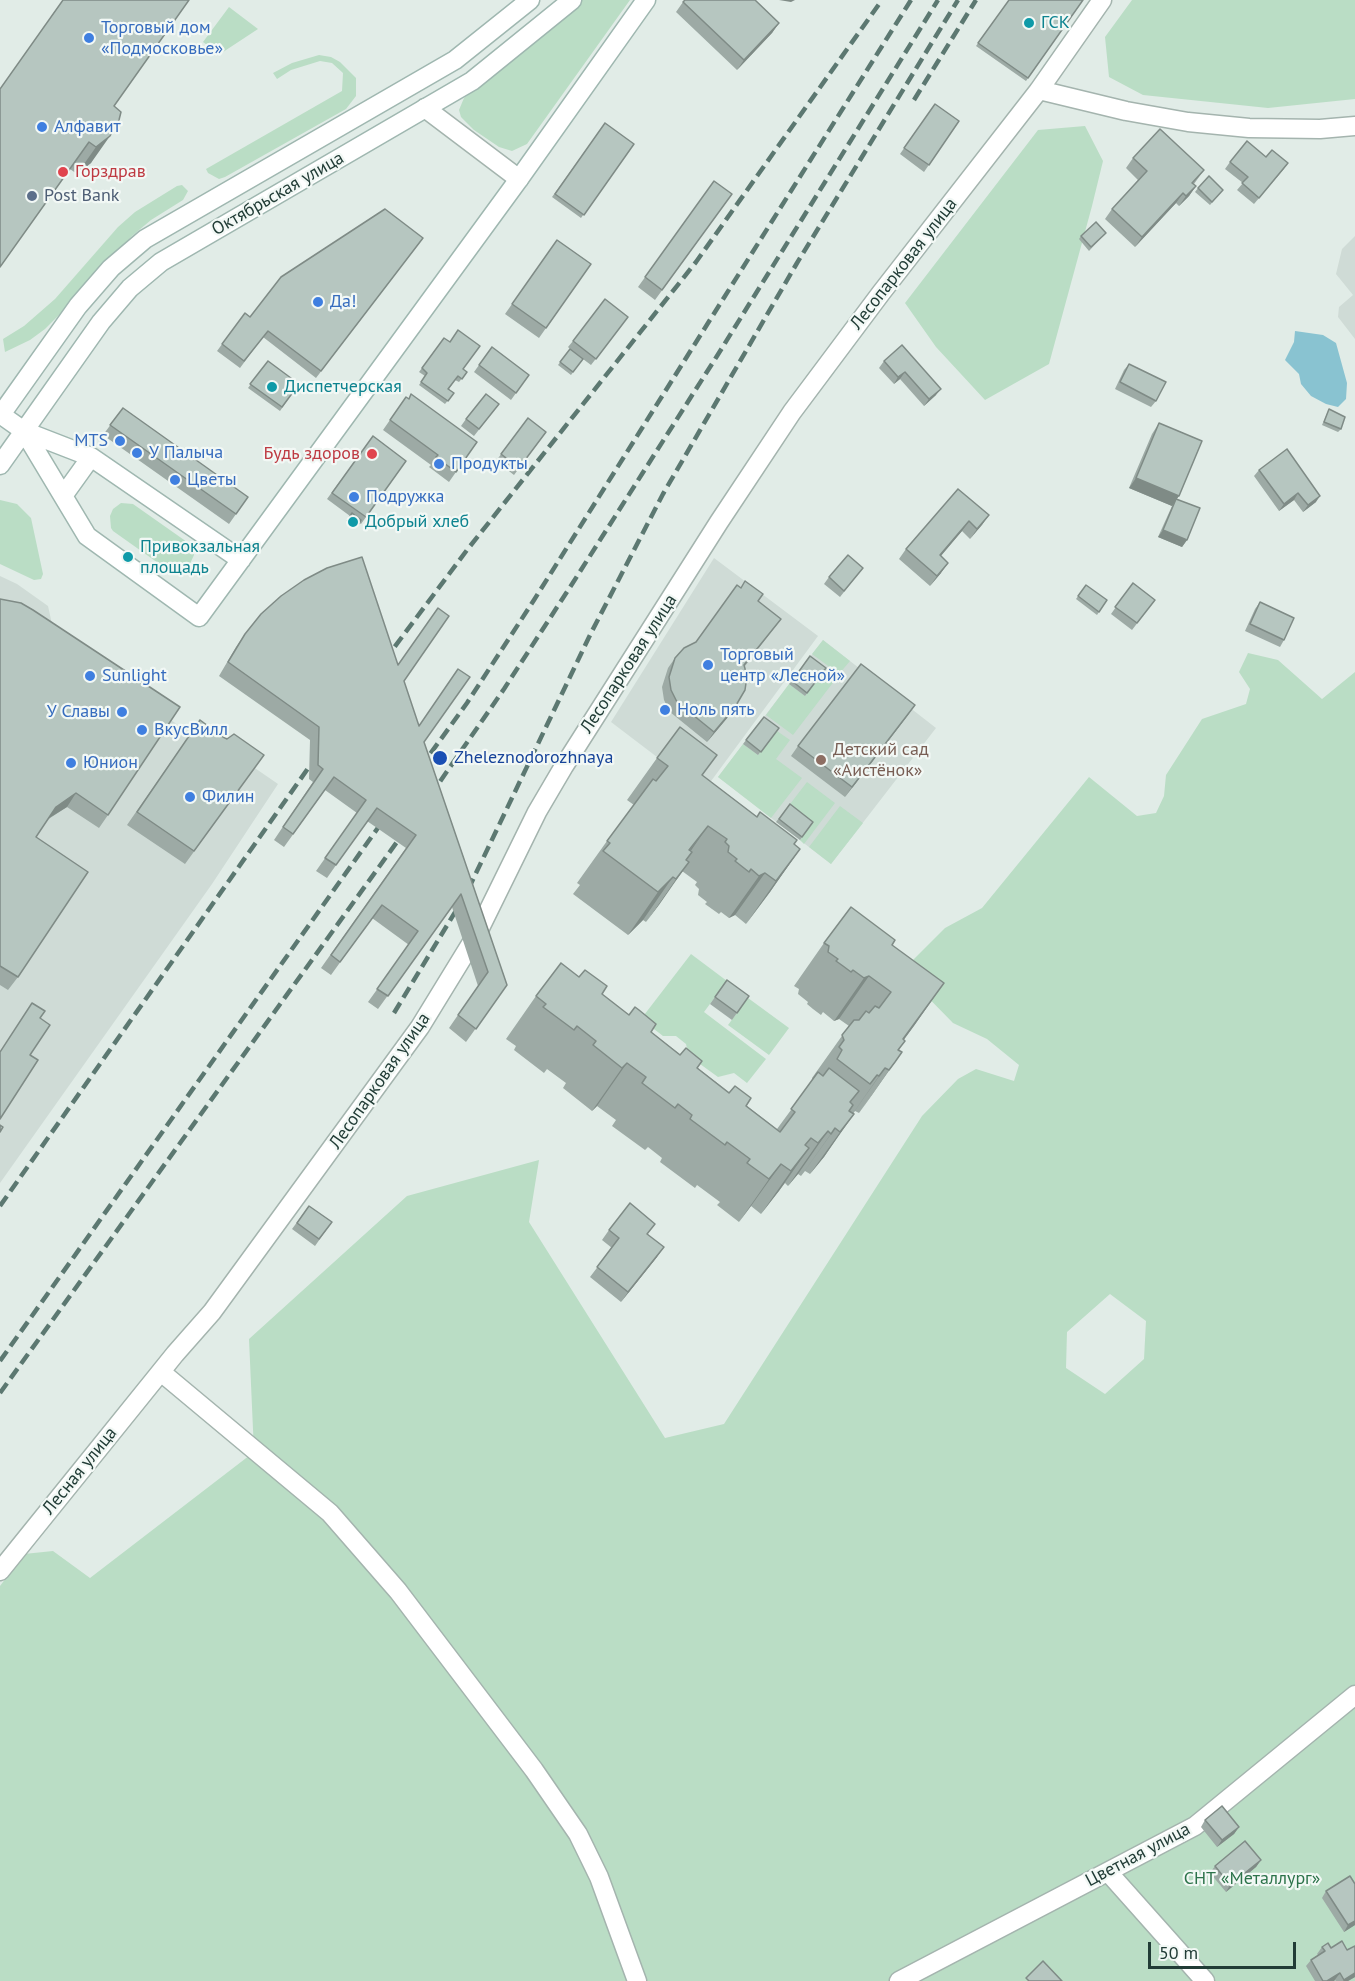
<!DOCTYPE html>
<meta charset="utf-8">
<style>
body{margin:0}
#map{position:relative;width:1355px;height:1981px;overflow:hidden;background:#e1ece7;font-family:"PT Sans",sans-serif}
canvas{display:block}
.scale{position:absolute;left:1148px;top:1942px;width:148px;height:27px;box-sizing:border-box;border:3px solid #213c36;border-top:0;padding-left:8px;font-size:18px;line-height:21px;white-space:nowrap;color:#213c36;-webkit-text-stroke:4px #f2f8f5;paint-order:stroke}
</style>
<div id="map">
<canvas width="1355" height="1981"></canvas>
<div class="scale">50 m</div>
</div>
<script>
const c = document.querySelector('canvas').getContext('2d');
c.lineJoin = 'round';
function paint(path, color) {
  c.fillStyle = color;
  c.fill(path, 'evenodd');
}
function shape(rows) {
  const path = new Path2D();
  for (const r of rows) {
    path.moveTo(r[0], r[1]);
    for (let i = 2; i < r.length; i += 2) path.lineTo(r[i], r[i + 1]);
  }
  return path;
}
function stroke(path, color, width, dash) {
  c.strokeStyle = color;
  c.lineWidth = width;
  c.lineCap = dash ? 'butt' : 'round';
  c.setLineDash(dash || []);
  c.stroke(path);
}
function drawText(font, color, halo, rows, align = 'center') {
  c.font = font + ' "PT Sans",sans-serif';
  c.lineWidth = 4.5;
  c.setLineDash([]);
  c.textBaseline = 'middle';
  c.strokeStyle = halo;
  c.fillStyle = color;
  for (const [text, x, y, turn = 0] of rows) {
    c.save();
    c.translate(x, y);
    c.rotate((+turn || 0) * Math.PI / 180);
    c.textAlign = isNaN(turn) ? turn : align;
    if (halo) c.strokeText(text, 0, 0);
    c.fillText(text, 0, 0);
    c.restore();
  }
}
paint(shape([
 [1355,236,1355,339,1338,317,1339,307,1353,295,1336,274,1342,249],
 [714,558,818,636,703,792,611,722],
 [0,576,17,584,48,606,52,624,171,720,190,734,217,742,278,784,212,884,0,1183],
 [823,640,936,728,831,864,718,777]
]), '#cfdbd6');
paint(shape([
 [580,0,630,0,527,144,512,151,499,147,474,130,461,117,459,110,464,98],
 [1132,0,1355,0,1355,99,1268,108,1143,95,1109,77,1105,37],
 [229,7,258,29,220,54,203,42],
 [319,55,331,57,340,62,356,78,356,96,346,109,225,177,219,179,208,173,206,169,342,91,343,73,332,63,320,61,291,70,277,79,273,73,292,63],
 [1085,126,1103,161,1092,206,1049,364,985,400,936,347,905,303,1038,130],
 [182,185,188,191,183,200,151,220,132,236,98,271,65,309,45,329,30,340,5,352,3,339,24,326,55,299,118,227,135,212,177,186],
 [0,500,17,504,31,518,43,574,41,579,34,580,0,564],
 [121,503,133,504,187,542,193,549,194,555,189,566,179,572,168,570,113,531,111,528,110,516,113,509],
 [823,640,850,661,839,674,812,654],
 [1248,653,1278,660,1322,699,1355,672,1355,1981,0,1981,0,1586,24,1554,53,1551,90,1578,254,1452,249,1339,407,1196,539,1160,529,1222,665,1438,724,1424,922,1116,958,1079,976,1069,1014,1081,1019,1065,987,1039,953,1023,907,976,907,966,945,928,982,908,1089,777,1137,816,1156,813,1164,796,1166,775,1202,719,1246,704,1250,689,1239,672],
 [1110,1294,1146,1321,1144,1359,1105,1394,1066,1368,1067,1332],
 [824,672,835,680,793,735,766,715,789,684,805,696],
 [777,731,790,740,776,759,802,778,771,818,718,777,743,744,758,755],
 [807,782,835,803,804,844,800,840,811,826,787,808],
 [840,806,863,823,831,864,809,847],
 [691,954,727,981,704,1012,766,1059,747,1083,734,1073,718,1077,689,1056,686,1044,676,1036,663,1036,641,1019],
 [748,998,789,1028,769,1055,728,1025]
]), '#baddc5');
paint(shape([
 [1295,331,1323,335,1336,343,1347,383,1346,399,1338,407,1326,404,1311,396,1301,384,1299,374,1285,360,1294,342]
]), '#89c3d1');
const street = shape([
 [1039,90,1126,111,1188,122,1249,128,1320,129,1355,126],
 [425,108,519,179],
 [161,1372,330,1513,398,1591,534,1770,578,1834,599,1877,637,1981],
 [0,1571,175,1354,212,1312,420,1027,477,934,537,812,564,766,719,522,792,412,881,293,1039,90,1102,0],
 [1108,1872,1205,1981],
 [899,1981,1195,1826,1355,1695]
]);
const secondary = shape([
 [0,414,24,431,91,457,241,560],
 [0,416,78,306,111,268,145,239,455,60,530,0],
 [24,431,87,536,199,617,519,179,646,0],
 [0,465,101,322,130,288,161,262,472,81,572,0],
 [63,496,91,457]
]);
stroke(street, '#a4b4ae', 21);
stroke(secondary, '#9fb7b0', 21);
stroke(street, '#fff', 18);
stroke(secondary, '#fff', 18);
stroke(shape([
 [914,100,976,0],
 [384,661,467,550,696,262,882,0],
 [420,768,467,703,534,600,911,0],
 [430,796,504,689,574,581,717,356,938,0],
 [394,1013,466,894,591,633,663,494,797,263,958,0],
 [0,1206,309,767],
 [0,1361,387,815],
 [0,1393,407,828]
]), '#5c7871', 4.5, [12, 6]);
paint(shape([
 [1009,0,1083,0,1026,81,976,46],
 [683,2,779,23,772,33,737,70,676,12],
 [935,104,959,121,924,172,900,154],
 [114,106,91,163,77,174,70,169],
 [605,123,634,144,581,218,552,197],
 [1266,157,1288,163,1254,204,1237,190,1243,183,1225,169,1230,162],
 [1133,158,1204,170,1194,184,1196,186,1189,196,1179,206,1176,203,1135,247,1105,219,1112,209,1138,180,1126,168],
 [714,181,732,194,655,300,638,287],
 [1198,188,1223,190,1210,205,1195,192],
 [1106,233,1089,251,1079,239,1081,236],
 [423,238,316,378,263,337,240,368,217,351,245,313,250,317],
 [557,240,591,264,539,338,505,314],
 [623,324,591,365,583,359,571,375,558,365,570,349,568,347,573,341],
 [444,338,463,369,465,375,459,382,455,380,449,389,454,393,445,404,419,385,425,376,419,372],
 [902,345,936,395,924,406,900,379,894,384,879,368,884,361],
 [492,347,529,375,511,400,474,372],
 [268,361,299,384,280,411,248,388],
 [1129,364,1156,401,1151,407,1115,389,1124,370],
 [406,397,477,442,449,482,429,467,431,465,383,430],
 [499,404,474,436,461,426,466,419],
 [123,408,248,497,229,524,103,435],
 [1329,409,1341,429,1338,432,1322,425],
 [528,418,546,432,514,475,496,461],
 [1159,423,1179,496,1176,499,1187,540,1182,547,1158,537,1172,506,1129,488,1152,434],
 [373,436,406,461,361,524,359,523,356,528,346,521,350,516,327,499],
 [1259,470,1316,502,1303,512,1294,500,1279,511,1254,476],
 [958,489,989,515,970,539,962,531,941,556,941,573,930,586,899,559,906,549],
 [863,568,840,597,824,584,829,577],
 [1133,583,1155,600,1132,630,1111,614],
 [1086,585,1107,600,1097,615,1076,599],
 [0,599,108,815,99,828,67,807,47,820,36,837,18,977,8,990,0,985],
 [758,601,781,619,745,666,728,717,707,742,670,712,664,700,662,687,668,668,675,658,696,642],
 [1260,602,1284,640,1280,647,1245,631,1255,609],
 [245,634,398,665,507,985,466,1042,449,1028,478,986,452,907,378,1009,368,1002,409,945,372,918,331,975,321,968,406,848,367,821,327,878,316,871,357,813,325,790,284,847,274,840,313,782,309,779,310,740,219,676,236,647],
 [810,656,826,668,805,696,789,684],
 [908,715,845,797,791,756,798,746],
 [764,717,779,728,758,755,743,744],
 [200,720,223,737,264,755,185,864,127,825],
 [657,758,702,775,800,849,770,892,746,924,735,915,729,918,721,912,719,914,705,904,707,902,698,895,699,889,695,885,697,882,682,871,646,922,643,920,628,935,573,894,580,885,577,883,607,841,634,805,627,800],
 [790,804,813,822,800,840,776,822],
 [824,943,892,945,904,1040,899,1050,902,1052,859,1113,855,1111,824,1157,810,1174,805,1171,801,1176,798,1174,788,1186,785,1183,761,1214,751,1206,739,1222,717,1205,720,1202,697,1185,695,1188,660,1162,662,1158,648,1147,645,1150,612,1126,616,1120,597,1106,592,1111,563,1088,566,1083,547,1069,544,1073,514,1050,516,1046,506,1039,536,996,602,994,777,1129,813,1080,812,1078,849,1026,839,1019,834,1021,823,1012,821,1015,813,1009,807,1004,808,1002,798,994,799,989,794,986],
 [727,980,749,996,732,1020,710,1004],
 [309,1206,332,1222,315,1246,292,1229],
 [609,1230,648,1234,657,1257,621,1302,590,1277,612,1248,602,1240],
 [1205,1820,1239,1827,1234,1834,1217,1847,1201,1827],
 [1261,1860,1256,1867,1226,1892,1210,1873,1215,1866],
 [1326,1891,1355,1925,1344,1932,1322,1898],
 [1322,1947,1347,1950,1355,1977,1348,1981,1336,1981,1335,1980,1334,1981,1315,1981,1306,1966,1311,1960,1318,1955,1317,1954]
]), '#9daaa5');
paint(shape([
 [779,0,795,0,791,2],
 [779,23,772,33,737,70,744,60],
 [110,136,91,163,77,174,96,147],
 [1288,163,1283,170,1254,204,1259,198],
 [1196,186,1189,196,1179,206,1186,196],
 [1183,193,1176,203,1135,247,1142,237],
 [905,372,900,379,894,384,898,377],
 [941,389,936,395,924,406,929,399],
 [1136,478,1179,496,1172,506,1129,488],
 [1298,493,1294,500,1279,511,1284,504],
 [1320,496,1316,502,1303,512,1308,505],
 [989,515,982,525,970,539,977,529],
 [969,521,962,531,933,565,940,555],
 [1163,530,1187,540,1182,547,1158,537],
 [948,563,941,573,930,586,937,576],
 [915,705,908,715,845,797,852,787],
 [735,707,728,717,707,742,714,732],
 [76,793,67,807,46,820,56,807],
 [708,826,643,920,628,935,658,892],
 [800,849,770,892,746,924,776,881],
 [689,862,659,905,646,922,676,879],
 [765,873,735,915,729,918,759,876],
 [869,976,839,1019,834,1021,864,978],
 [944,983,914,1026,878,1075,903,1039],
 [902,1052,872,1095,859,1113,889,1070],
 [627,1063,597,1106,592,1111,622,1068],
 [885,1068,849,1119,879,1076],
 [854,1114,824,1157,810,1174,840,1132],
 [835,1128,801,1176,831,1134],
 [828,1131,798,1174,788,1186,818,1143],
 [809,1148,779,1191,761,1214,791,1171],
 [781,1164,751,1206,739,1222,769,1179],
 [664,1247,657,1257,621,1302,628,1292],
 [1239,1827,1234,1834,1217,1847,1222,1840],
 [1261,1860,1256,1867,1226,1892,1230,1885],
 [1355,1921,1355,1925,1344,1932,1348,1925],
 [1340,1973,1334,1981,1327,1981],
 [1355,1973,1355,1977,1348,1981,1343,1981]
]), '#7f8b86');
const building = shape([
 [63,0,189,0,114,106,121,112,119,120,110,136,96,147,89,142,0,267,0,89,63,0],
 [685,0,755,0,779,23,744,60,683,2,685,0],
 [1009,0,1083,0,1028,78,978,43,1009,0],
 [935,104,959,121,929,165,904,148,935,104],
 [605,123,634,144,584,215,555,194,605,123],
 [1160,129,1204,170,1192,183,1196,186,1186,196,1183,193,1142,237,1112,209,1147,171,1133,158,1160,129],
 [1247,141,1266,157,1272,150,1288,163,1259,198,1242,183,1248,177,1230,162,1247,141],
 [1209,176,1223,190,1212,202,1198,188,1209,176],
 [714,181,732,194,662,290,645,277,714,181],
 [385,209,423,238,321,371,268,331,244,361,222,344,245,313,250,317,281,277,385,209],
 [1096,222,1106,233,1091,247,1081,236,1096,222],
 [557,240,591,264,546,328,512,304,557,240],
 [605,299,628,317,596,359,573,341,605,299],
 [458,330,480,346,463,369,467,372,462,379,458,376,448,389,454,393,448,401,421,382,427,373,422,368,444,338,450,342,458,330],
 [902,345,941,389,929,399,905,372,898,377,884,361,902,345],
 [492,347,529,375,516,393,479,365,492,347],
 [570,349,583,359,573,372,560,362,570,349],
 [268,361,299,384,282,407,250,384,268,361],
 [1129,364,1166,382,1156,401,1120,382,1129,364],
 [411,394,477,442,456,472,436,457,438,455,390,420,406,397,409,399,411,394],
 [486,394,499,404,479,429,466,419,486,394],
 [123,408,248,497,236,514,110,425,123,408],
 [1329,409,1345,417,1341,429,1324,422,1329,409],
 [528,418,546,432,519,468,501,454,528,418],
 [1159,423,1202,441,1179,496,1136,478,1159,423],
 [373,436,406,461,366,517,332,493,373,436],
 [1287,449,1320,496,1308,505,1298,493,1284,504,1259,470,1287,449],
 [958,489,989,515,977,529,969,521,940,555,948,563,937,576,906,549,958,489],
 [1176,499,1200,508,1187,540,1163,530,1176,499],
 [352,513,361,520,358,525,349,518,352,513],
 [848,555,863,568,844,591,829,577,848,555],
 [362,557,398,665,438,608,449,616,404,681,419,726,458,669,470,677,424,742,507,985,476,1029,458,1015,488,972,461,894,388,996,377,989,418,931,382,905,340,962,331,955,416,835,377,808,336,865,325,858,366,800,334,777,293,834,283,827,323,769,318,765,319,727,228,662,245,634,261,614,281,596,304,580,327,568,362,557],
 [745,581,763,594,758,601,781,619,744,665,747,676,745,690,735,707,714,732,677,702,671,690,669,677,675,658,684,648,696,642,737,585,741,588,745,581],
 [1133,583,1155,600,1137,623,1115,607,1133,583],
 [1086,585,1107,600,1099,612,1078,596,1086,585],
 [0,599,21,603,33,610,180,707,108,815,76,793,56,807,36,837,88,872,18,977,0,966,0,599],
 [1260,602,1294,618,1284,640,1250,624,1260,602],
 [810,656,826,668,807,693,792,681,810,656],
 [861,664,915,705,852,787,798,746,861,664],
 [764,717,779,728,761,752,746,740,764,717],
 [200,720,223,737,227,739,234,734,264,755,194,851,137,812,200,720],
 [680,727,717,755,702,775,757,817,760,812,797,840,794,844,800,849,776,881,765,873,759,876,751,869,749,872,735,861,737,859,728,852,729,846,725,842,727,839,708,826,689,850,692,852,686,860,689,862,676,879,673,877,658,892,603,851,610,843,607,841,653,779,656,781,668,766,657,758,680,727],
 [790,804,813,822,802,837,779,819,790,804],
 [851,907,895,940,892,945,944,983,903,1039,905,1041,898,1050,902,1052,895,1062,889,1070,885,1068,879,1076,877,1075,870,1084,837,1059,842,1050,839,1047,844,1040,842,1035,854,1020,859,1020,866,1011,869,1013,875,1006,879,1008,891,992,869,976,864,978,853,970,851,972,843,966,836,961,838,959,828,952,829,946,824,943,851,907],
 [561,963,579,977,585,970,607,986,602,994,629,1015,635,1007,639,1010,656,1024,651,1032,680,1055,686,1048,702,1061,697,1068,729,1093,735,1086,751,1098,746,1106,780,1132,795,1112,791,1109,818,1072,823,1076,829,1068,859,1091,850,1102,853,1105,849,1111,854,1114,840,1132,835,1128,831,1134,828,1131,818,1143,811,1138,805,1145,809,1148,791,1171,781,1164,769,1179,747,1163,750,1159,727,1142,725,1145,690,1119,692,1115,678,1104,675,1108,642,1083,646,1077,627,1063,622,1068,593,1045,596,1041,577,1026,574,1030,543,1007,546,1004,536,996,561,963],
 [727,980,749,996,737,1013,715,997,727,980],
 [32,1003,45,1011,40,1018,50,1025,30,1055,38,1060,0,1119,0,1052,32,1003],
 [0,1125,3,1127,0,1132,0,1125],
 [630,1203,655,1224,647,1234,664,1247,628,1292,597,1267,619,1238,609,1230,630,1203],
 [309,1206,332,1222,319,1239,297,1223,309,1206],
 [1222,1806,1239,1827,1222,1840,1205,1820,1222,1806],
 [1245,1841,1261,1860,1230,1885,1215,1866,1245,1841],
 [1350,1876,1355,1884,1355,1921,1348,1925,1326,1891,1350,1876],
 [1342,1941,1347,1950,1355,1946,1355,1973,1344,1980,1340,1973,1327,1981,1323,1981,1311,1960,1325,1951,1322,1947,1328,1943,1331,1948,1342,1941],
 [1043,1961,1062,1981,1029,1981,1026,1978,1043,1961]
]);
paint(building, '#b6c6c0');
stroke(building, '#7f8b86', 1.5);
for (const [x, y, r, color] of [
 [1029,23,6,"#0f9aa8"],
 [89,38,6,"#3f7fe0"],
 [42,127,6,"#3f7fe0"],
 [63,172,6,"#e0444e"],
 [32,196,6,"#5c6f8a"],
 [318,302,6,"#3f7fe0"],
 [272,387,6,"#0f9aa8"],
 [120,441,6,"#3f7fe0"],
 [137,453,6,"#3f7fe0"],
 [372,454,6,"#e0444e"],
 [439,464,6,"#3f7fe0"],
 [175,480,6,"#3f7fe0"],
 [354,497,6,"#3f7fe0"],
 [353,522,6,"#0f9aa8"],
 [128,557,6,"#0f9aa8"],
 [708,665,6,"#3f7fe0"],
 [90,676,6,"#3f7fe0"],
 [665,710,6,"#3f7fe0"],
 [122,712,6,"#3f7fe0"],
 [142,730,6,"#3f7fe0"],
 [440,758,8,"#1a4fb4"],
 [821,760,6,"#8d6e63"],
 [71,763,6,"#3f7fe0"],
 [190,797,6,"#3f7fe0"]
]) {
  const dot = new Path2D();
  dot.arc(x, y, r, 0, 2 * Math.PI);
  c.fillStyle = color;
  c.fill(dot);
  stroke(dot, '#f2f8f5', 2);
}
drawText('18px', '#0d838f', '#f2f8f5', [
 ["ГСК",1041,23],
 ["Диспетчерская",284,387],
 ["Добрый хлеб",365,522],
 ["Привокзальная",140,547],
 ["площадь",140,568]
], 'left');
drawText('18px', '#366cbe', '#f2f8f5', [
 ["Торговый дом",101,28],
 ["«Подмосковье»",101,49],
 ["Алфавит",54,127],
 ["Да!",330,302],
 ["MTS",108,441,"right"],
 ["У Палыча",149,453],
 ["Продукты",451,464],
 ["Цветы",187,480],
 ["Подружка",366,497],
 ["Торговый",720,655],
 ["центр «Лесной»",720,676],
 ["Sunlight",102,676],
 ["Ноль пять",677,710],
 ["У Славы",110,712,"right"],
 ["ВкусВилл",154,730],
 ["Юнион",83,763],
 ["Филин",202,797]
], 'left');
drawText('18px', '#be3a42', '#f2f8f5', [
 ["Горздрав",75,172],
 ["Будь здоров",360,454,"right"]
], 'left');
drawText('18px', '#213c36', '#f2f8f5', [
 ["Октябрьская улица",278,194,-30],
 ["Лесопарковая улица",904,264,-52],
 ["Лесопарковая улица",629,664,-57],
 ["Лесопарковая улица",380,1081,-55],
 ["Лесная улица",80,1471,-51],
 ["Цветная улица",1138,1855,-28]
]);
drawText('18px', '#4e5e75', '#f2f8f5', [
 ["Post Bank",44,196]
], 'left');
drawText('18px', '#785e54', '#f2f8f5', [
 ["Детский сад",833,750],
 ["«Аистёнок»",833,771]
], 'left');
drawText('18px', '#164399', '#f2f8f5', [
 ["Zheleznodorozhnаyа",454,758]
], 'left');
drawText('18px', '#2c734a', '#f2f8f5', [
 ["СНТ «Металлург»",1252,1879]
]);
</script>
